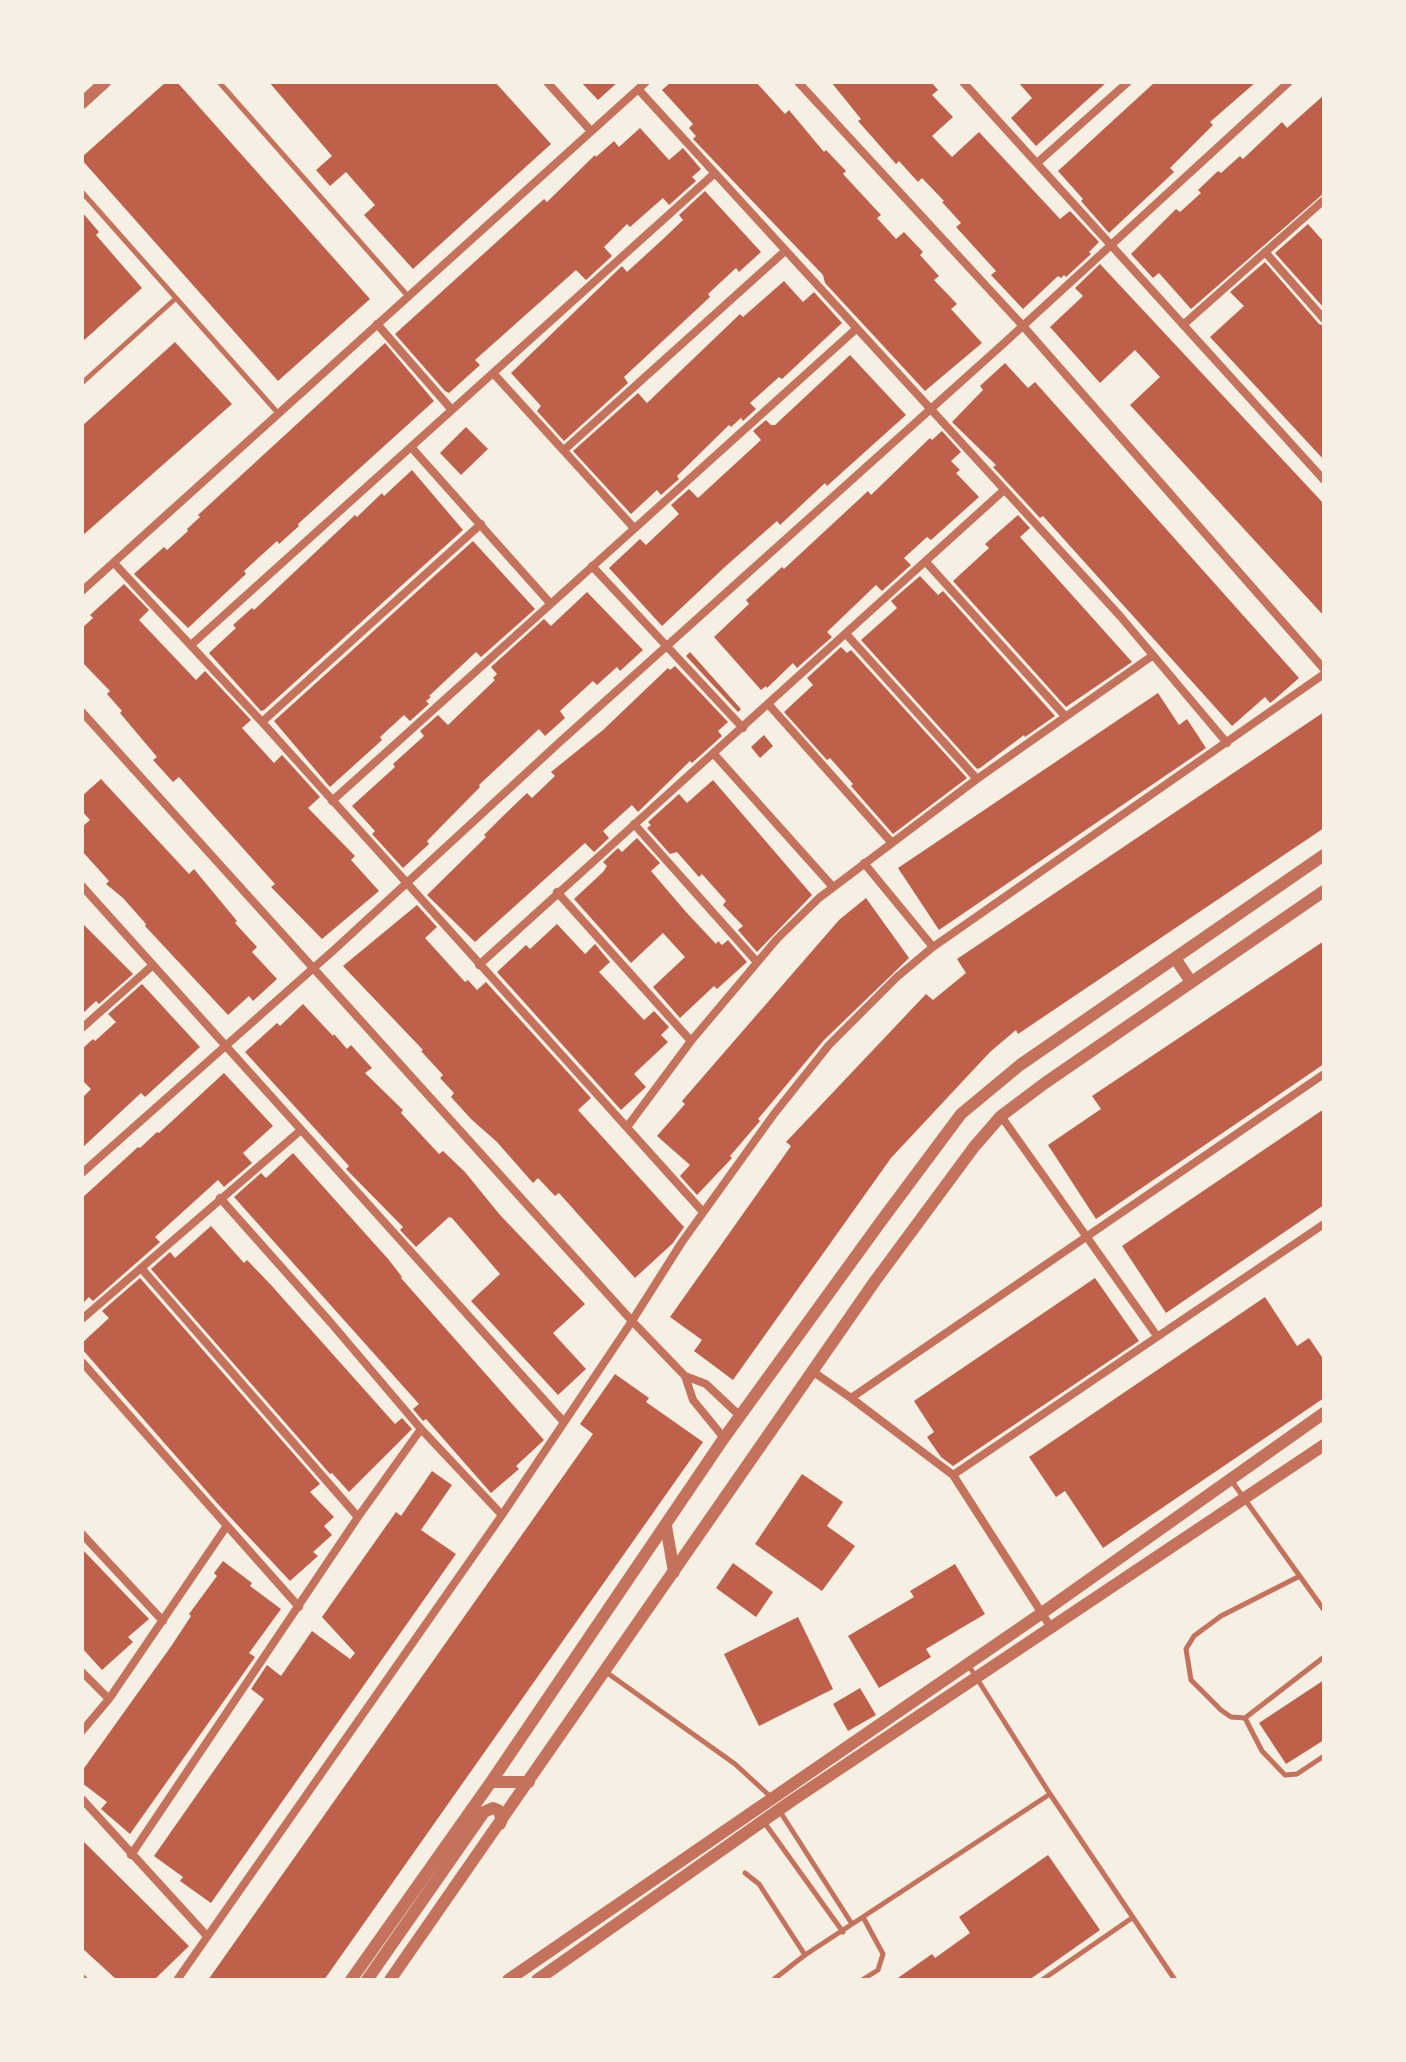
<!DOCTYPE html>
<style>
body{margin:0}
#map{position:relative;width:1406px;height:2062px;overflow:hidden;background:#f6efe4;font-family:Inter,sans-serif}
canvas{display:block}
.frame{position:absolute;inset:0;border:84px solid #f6efe4;pointer-events:none}
</style>
<div id="map">
<canvas width="1406" height="2062"></canvas>
<div class="frame"></div>
</div>
<script>
const c = document.querySelector('canvas').getContext('2d');
c.lineJoin = 'round';
function paint(path, color) {
  c.fillStyle = color;
  c.fill(path, 'evenodd');
}
function shape(rows) {
  const path = new Path2D();
  for (const r of rows) {
    path.moveTo(r[0], r[1]);
    for (let i = 2; i < r.length; i += 2) path.lineTo(r[i], r[i + 1]);
  }
  return path;
}
function stroke(path, color, width, dash) {
  c.strokeStyle = color;
  c.lineWidth = width;
  c.lineCap = dash ? 'butt' : 'round';
  c.setLineDash(dash || []);
  c.stroke(path);
}
paint(shape([
 [166,82,177,82,370,299,278,381,82,160,82,157],
 [269,82,495,82,551,144,413,269,364,215,375,205,346,172,330,186,316,170,332,156],
 [581,82,618,82,598,100],
 [671,82,756,82,785,114,789,110,824,152,826,150,846,171,843,174,881,215,877,218,896,239,904,232,923,252,920,255,939,276,934,280,957,304,951,309,982,343,925,391,825,283,823,275,693,139,696,136,689,128,693,124,662,90],
 [831,82,931,82,938,90,932,95,953,117,932,136,952,157,979,132,1060,219,1070,211,1099,242,1089,252,1091,254,1066,277,1064,275,1061,278,1058,276,1023,309,991,275,996,271,956,227,961,223,942,202,944,201,922,178,918,182,899,161,896,164,858,121,861,119],
 [1018,82,1107,82,1036,146,1011,118,1032,98],
 [1155,82,1256,82,1210,122,1213,125,1170,168,1174,172,1109,233,1081,201,1083,199,1058,171],
 [1324,95,1324,193,1191,309,1159,273,1153,278,1131,254,1176,209,1180,212,1201,193,1198,190,1218,171,1221,173,1240,156,1243,159,1282,122,1287,128],
 [640,128,669,160,683,148,701,169,692,177,696,181,669,205,663,198,630,227,627,224,604,247,612,256,586,280,576,270,475,360,480,365,449,393,445,391,395,334,544,199,547,202,595,155,596,157,614,141,619,147],
 [705,191,761,252,739,272,736,268,708,294,710,297,624,377,628,383,564,441,537,411,541,406,511,373,622,266,627,272,662,240,683,220,679,215],
 [82,212,99,232,96,235,142,288,82,342],
 [1308,224,1324,242,1324,308,1275,253],
 [1265,262,1319,324,1324,326,1324,460,1210,337,1244,306,1230,292],
 [1100,264,1324,504,1324,616,1130,405,1160,377,1135,350,1100,383,1050,327,1083,296,1075,288],
 [784,281,803,302,814,292,842,323,782,379,779,377,750,403,756,409,743,421,741,418,731,427,729,425,677,476,679,479,661,495,657,490,631,514,573,451,638,393,647,403,740,314,743,317],
 [175,342,232,404,82,536,82,426],
 [385,343,434,401,298,524,299,526,279,544,277,541,244,571,246,574,188,628,134,574,136,572,164,547,167,550,188,531,187,529,200,517,198,515],
 [850,355,906,415,827,486,825,483,780,525,777,521,727,565,662,626,609,568,640,539,646,545,679,514,671,505,689,489,698,498,761,440,753,431,766,420,771,425,775,425],
 [1005,363,1028,388,1035,382,1299,678,1274,700,1270,703,1265,697,1232,726,1043,516,1040,518,993,467,996,465,952,422,983,390,980,386],
 [466,427,488,449,461,475,440,453],
 [942,431,961,452,951,461,960,470,956,473,979,497,931,540,927,537,904,558,911,565,882,591,876,585,827,632,832,637,797,668,793,663,767,688,766,686,761,690,714,637,749,604,746,600,782,567,784,569,868,491,871,495,930,438,932,440],
 [412,470,463,530,264,710,261,711,209,653,236,628,233,625,252,608,254,610,355,515,357,517,382,493,384,496],
 [1018,515,1030,528,1020,537,1132,662,1066,707,953,581,989,548,985,544],
 [473,541,535,609,481,657,476,652,429,696,431,697,426,701,429,704,410,721,404,715,380,737,382,740,330,787,274,721],
 [920,576,938,595,943,591,1055,716,1025,737,1024,735,980,768,977,769,861,640,897,608,891,601],
 [124,584,149,610,139,620,196,680,205,671,251,720,242,728,274,763,282,755,320,797,308,808,355,856,351,860,379,891,322,939,271,887,275,884,179,777,173,782,153,760,157,757,120,713,122,711,107,694,110,691,82,662,82,628,93,618,90,615],
 [587,592,643,650,620,671,617,667,597,685,593,681,560,711,565,718,545,736,539,729,479,785,480,787,427,841,429,844,403,868,372,834,375,831,352,806,395,767,393,764,424,736,420,731,438,715,448,725,495,680,493,678,497,674,491,667,544,619,551,626],
 [841,647,847,653,851,650,967,778,893,834,851,786,853,784,830,758,827,760,784,712,813,685,807,678],
 [690,652,741,709,738,712,686,656],
 [675,666,728,722,718,731,722,736,692,763,690,761,638,812,632,805,603,831,609,838,594,852,585,843,475,942,427,895,486,837,484,835,504,815,527,793,532,798,555,776,551,772,603,730,668,668,670,670],
 [1158,693,1179,725,1187,719,1206,748,939,930,898,868],
 [1324,712,1324,828,1018,1034,1016,1030,990,1052,891,1158,733,1380,694,1351,702,1340,670,1317,791,1146,786,1142,926,994,933,1000,966,973,957,959],
 [764,735,773,746,760,758,751,747],
 [101,779,189,874,194,869,237,921,235,923,257,947,252,952,277,979,253,1001,249,996,228,1015,145,926,146,924,123,898,106,884,109,881,82,851,82,827,90,820,82,811,82,796],
 [713,780,812,895,757,952,738,930,743,926,723,905,726,901,702,874,699,877,677,852,670,854,647,828,651,825,648,822,679,794,687,803],
 [637,838,660,863,651,871,686,912,716,944,718,941,722,945,728,940,747,962,717,989,714,986,680,1018,653,987,685,957,663,933,631,963,574,899,603,872,607,866,603,862,618,848,622,852],
 [866,898,909,958,824,1040,758,1119,760,1121,730,1156,732,1158,697,1195,680,1176,690,1165,657,1136,685,1104,682,1101,839,920],
 [417,905,437,927,425,938,465,982,468,980,477,990,486,982,591,1098,578,1110,684,1227,673,1243,635,1278,559,1193,555,1196,538,1178,533,1183,497,1142,471,1119,451,1097,454,1093,440,1078,443,1075,421,1051,423,1050,343,966],
 [82,923,133,974,99,1004,96,1001,82,1014],
 [557,924,585,954,595,944,610,962,599,972,644,1020,654,1011,669,1027,661,1035,668,1042,634,1074,646,1087,621,1110,497,972,526,945,530,949],
 [1324,941,1324,1064,1096,1219,1048,1145,1101,1109,1092,1096],
 [142,984,200,1047,145,1097,141,1093,82,1148,82,1098,91,1089,82,1080,82,1049,93,1039,95,1041,116,1022,108,1014],
 [303,1004,333,1036,334,1034,347,1049,351,1045,372,1068,365,1073,403,1110,401,1113,439,1154,443,1151,465,1172,500,1215,585,1304,553,1333,586,1369,558,1395,471,1301,500,1274,452,1218,449,1217,416,1247,400,1230,403,1227,346,1169,349,1166,245,1052,277,1023,280,1026],
 [224,1073,273,1126,243,1153,252,1163,224,1187,218,1180,155,1237,160,1242,93,1301,89,1297,82,1304,82,1198,138,1147,140,1148,157,1132,159,1133],
 [1324,1109,1324,1205,1166,1313,1122,1246],
 [293,1153,389,1260,402,1277,401,1278,544,1440,516,1466,519,1469,491,1493,426,1419,423,1421,413,1409,419,1404,234,1197,261,1173,266,1178],
 [211,1226,244,1263,247,1260,271,1285,395,1424,402,1418,412,1429,349,1492,332,1473,330,1474,151,1269,170,1252,175,1258],
 [140,1278,320,1484,310,1492,334,1517,324,1526,332,1535,313,1552,318,1556,290,1581,217,1503,82,1349,82,1343,109,1318,102,1311],
 [1095,1278,1139,1341,953,1466,941,1457,927,1437,934,1432,914,1401],
 [1265,1297,1297,1346,1309,1338,1324,1360,1324,1398,1103,1548,1065,1491,1056,1497,1029,1457],
 [615,1374,649,1398,646,1402,703,1442,324,1980,208,1980,593,1434,580,1424],
 [432,1471,452,1485,421,1530,456,1554,211,1903,180,1881,183,1877,154,1856,264,1699,251,1689,267,1665,281,1676,312,1631,350,1659,355,1653,322,1617,396,1512,401,1516],
 [802,1474,843,1502,827,1526,855,1546,822,1591,755,1544],
 [82,1549,149,1619,128,1637,133,1642,102,1670,82,1648],
 [223,1561,252,1583,250,1586,281,1609,249,1653,255,1657,130,1834,101,1809,107,1802,82,1783,82,1771,172,1645,191,1616,189,1614,217,1576,214,1573],
 [733,1563,773,1592,756,1617,716,1588],
 [955,1564,985,1614,926,1649,931,1657,879,1688,848,1636,914,1597,910,1591],
 [798,1617,833,1689,759,1726,724,1654],
 [1324,1680,1324,1740,1286,1764,1259,1723],
 [860,1688,876,1715,848,1731,833,1704],
 [82,1840,189,1946,154,1980,117,1980,82,1948],
 [1048,1855,1100,1930,1029,1980,895,1980,932,1954,935,1958,970,1933,959,1917]
]), '#bf614a');
stroke(shape([
 [219,82,407,295],
 [82,192,277,412],
 [82,383,175,299],
 [1231,1480,1324,1610],
 [1324,1657,1245,1718,1262,1751,1285,1775,1297,1774,1324,1756],
 [969,1666,1050,1794,1175,1980],
 [606,1672,735,1764,772,1798],
 [1245,1718,1231,1717,1221,1710,1191,1680,1186,1649,1194,1636,1221,1616,1298,1577],
 [779,1810,852,1924],
 [764,1822,843,1932],
 [745,1873,759,1884,805,1955],
 [773,1980,805,1955,1050,1794],
 [862,1980,878,1970,883,1954,863,1917],
 [1042,1980,1132,1918]
]), '#c5725c', 5);
stroke(shape([
 [547,82,591,131],
 [798,82,1023,326,1324,669],
 [963,82,1324,480],
 [638,89,1120,616,1227,743],
 [1037,163,1128,82],
 [1265,252,1324,319],
 [377,324,452,410],
 [1183,325,1324,200],
 [493,373,634,528],
 [411,447,550,603],
 [564,450,785,251],
 [926,562,1065,716],
 [114,563,262,722,703,1212],
 [592,566,743,728],
 [82,591,646,82],
 [847,635,977,779],
 [191,645,715,173],
 [769,705,892,843],
 [82,712,632,1321,685,1376,706,1384,740,1416],
 [262,722,481,524],
 [714,754,833,887],
 [332,801,856,329],
 [634,824,757,962],
 [864,863,933,947],
 [82,886,563,1421],
 [557,892,691,1041],
 [479,965,1003,491],
 [82,1028,153,965],
 [1001,1116,1157,1336],
 [627,1127,691,1041,777,939,819,898,977,779,1152,656],
 [82,1173,335,949,562,740,1002,345,1289,82],
 [220,1198,331,1323,421,1429,502,1515],
 [141,1268,358,1517],
 [82,1319,301,1130],
 [82,1362,299,1607],
 [812,1371,851,1398,953,1475,1052,1629],
 [685,1376,693,1400,724,1438],
 [851,1398,1324,1074],
 [953,1475,1324,1224],
 [82,1534,163,1621],
 [82,1672,109,1699],
 [82,1731,109,1699,226,1527],
 [82,1799,207,1936],
 [131,1855,358,1517,421,1429],
 [82,1978,84,1980],
 [177,1980,502,1515,632,1321,682,1242,774,1114,829,1045,897,977,933,947,1324,674]
]), '#c5725c', 8);
stroke(shape([
 [82,103,105,82],
 [1175,958,1191,982],
 [666,1526,674,1572],
 [491,1782,529,1782],
 [351,1980,491,1782,724,1438,882,1220,961,1114,1020,1065,1324,855],
 [367,1980,484,1812,493,1808,498,1810,502,1819,500,1824],
 [390,1980,875,1281,974,1147,1001,1116,1045,1083,1324,891],
 [508,1980,1042,1613,1324,1413],
 [537,1980,790,1802,1324,1445]
]), '#c5725c', 12);
</script>
